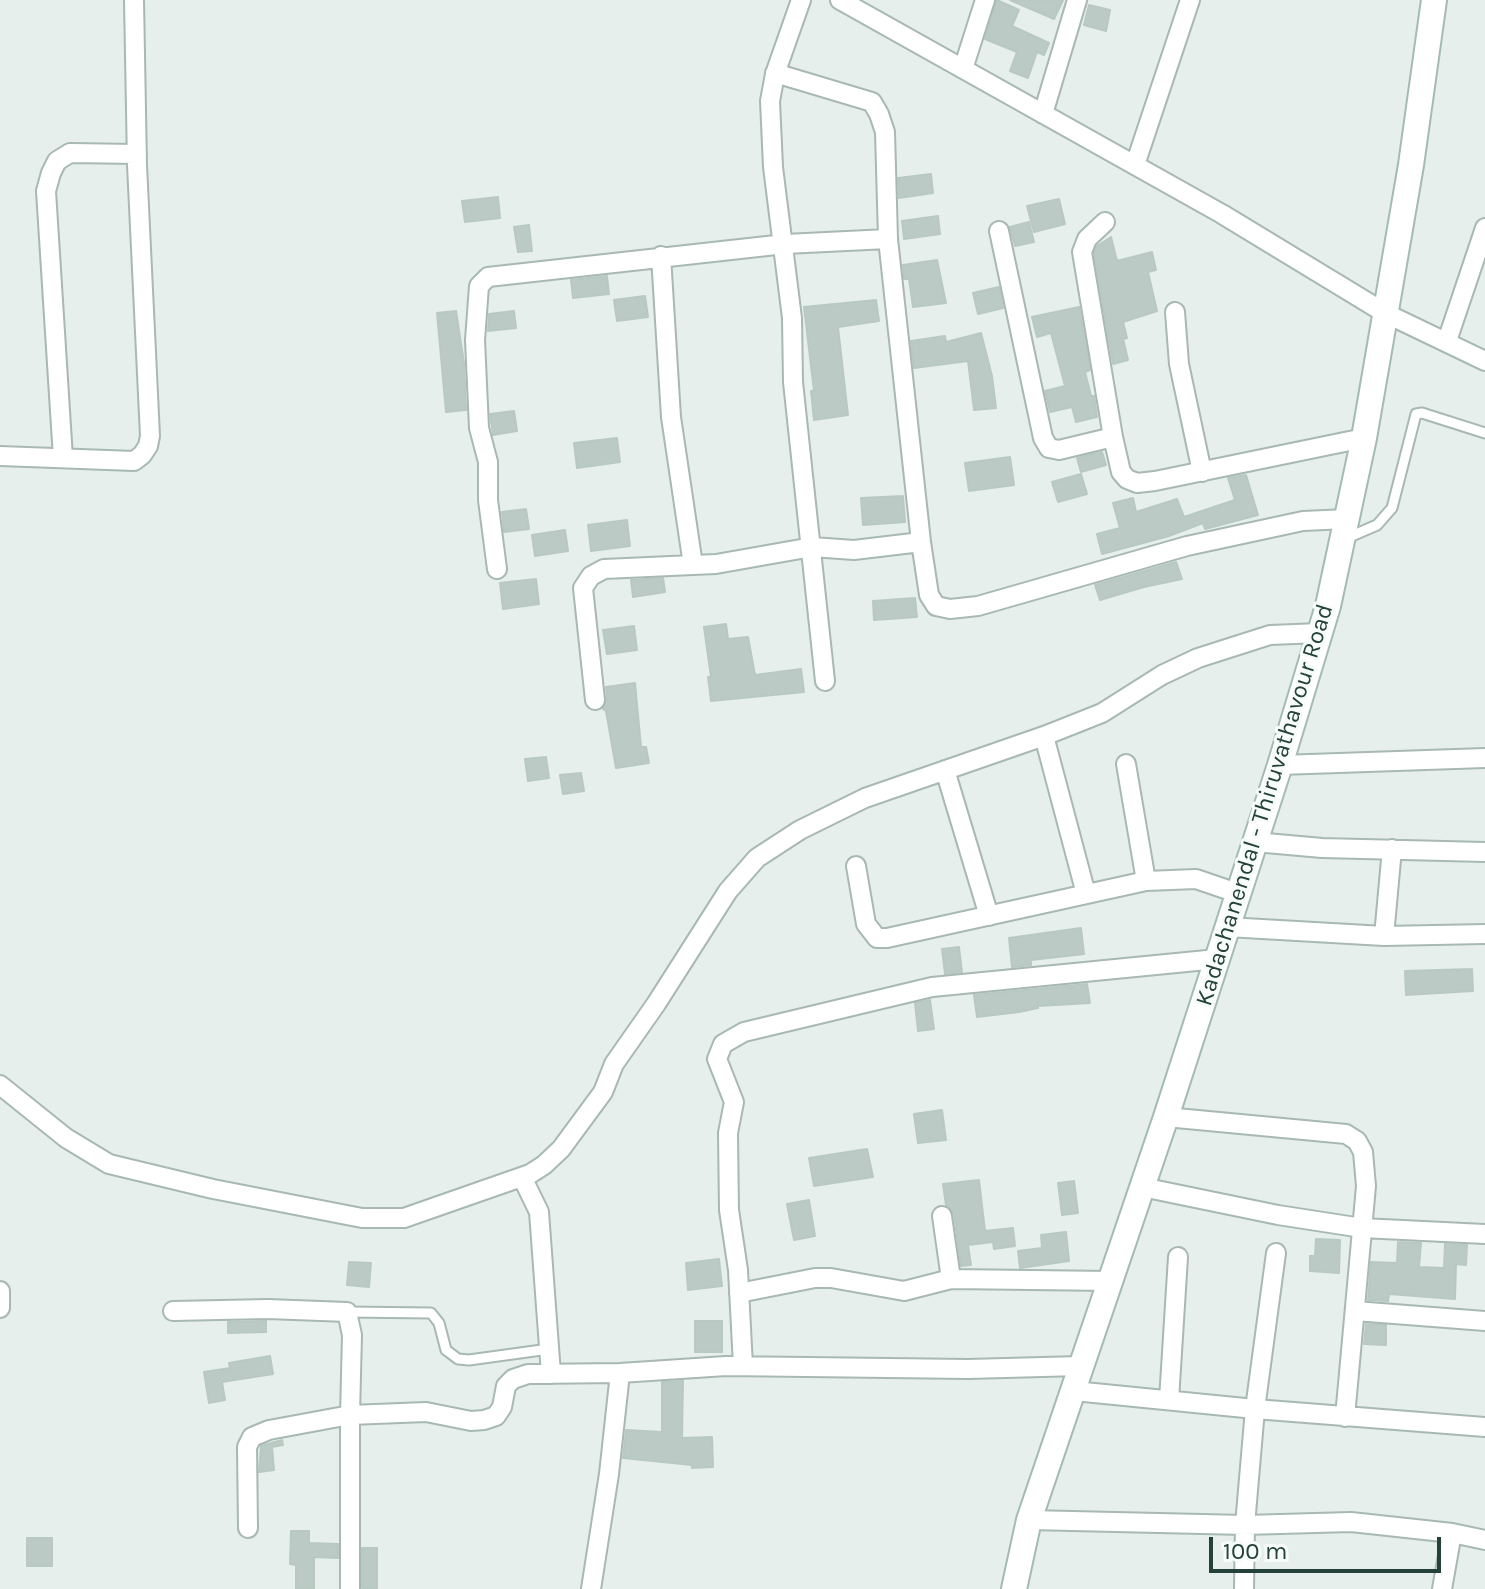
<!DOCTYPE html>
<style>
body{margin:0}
#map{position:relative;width:1485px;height:1589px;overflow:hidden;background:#e6efeb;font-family:Karla,sans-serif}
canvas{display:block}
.scale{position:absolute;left:1209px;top:1537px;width:232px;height:36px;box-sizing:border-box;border:4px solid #24423a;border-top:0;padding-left:10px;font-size:24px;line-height:28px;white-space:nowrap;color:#24423a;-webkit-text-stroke:6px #f7fbf9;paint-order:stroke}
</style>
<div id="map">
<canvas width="1485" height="1589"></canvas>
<div class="scale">100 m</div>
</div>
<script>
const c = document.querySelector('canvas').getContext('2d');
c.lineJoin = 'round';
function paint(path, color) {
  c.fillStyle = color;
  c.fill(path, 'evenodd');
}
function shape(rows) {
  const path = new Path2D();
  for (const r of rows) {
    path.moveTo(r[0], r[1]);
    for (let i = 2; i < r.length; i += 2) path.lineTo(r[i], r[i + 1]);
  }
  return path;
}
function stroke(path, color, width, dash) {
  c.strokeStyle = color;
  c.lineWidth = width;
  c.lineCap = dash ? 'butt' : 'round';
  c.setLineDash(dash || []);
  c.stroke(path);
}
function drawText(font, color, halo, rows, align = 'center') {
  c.font = font + ' Karla,sans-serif';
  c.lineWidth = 6;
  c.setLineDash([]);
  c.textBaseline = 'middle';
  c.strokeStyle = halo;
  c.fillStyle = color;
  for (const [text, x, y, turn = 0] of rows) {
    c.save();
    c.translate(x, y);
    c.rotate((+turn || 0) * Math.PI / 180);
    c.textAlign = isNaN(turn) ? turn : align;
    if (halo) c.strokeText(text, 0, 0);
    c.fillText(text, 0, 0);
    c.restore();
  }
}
const building = shape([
 [997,0,1019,10,1012,26,1049,43,1044,55,1037,52,1028,78,1010,71,1017,52,985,39,997,0],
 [1010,0,1063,0,1054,19,1010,0],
 [1089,5,1110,10,1106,31,1084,25,1089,5],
 [931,174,933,193,899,198,898,178,931,174],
 [498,197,500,218,465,222,462,201,498,197],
 [1059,199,1065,224,1034,232,1027,206,1059,199],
 [938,216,940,234,904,239,902,221,938,216],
 [1029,222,1034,242,1015,246,1010,227,1029,222],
 [529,225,532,251,518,252,514,227,529,225],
 [1111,237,1117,261,1152,252,1156,270,1148,272,1157,311,1123,322,1127,338,1123,339,1128,360,1113,364,1094,253,1097,246,1111,237],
 [937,260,946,303,913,307,909,279,904,279,903,265,937,260],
 [607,276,609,294,573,298,571,280,607,276],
 [999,287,1003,308,978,314,973,293,999,287],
 [645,296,648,317,617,321,614,300,645,296],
 [876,300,879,321,838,327,848,415,814,420,811,391,814,391,804,307,876,300],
 [1079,307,1090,370,1085,372,1091,396,1094,396,1097,417,1076,422,1072,407,1050,412,1045,391,1065,386,1051,333,1037,337,1032,317,1079,307],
 [456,311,464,363,466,410,446,412,437,313,456,311],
 [514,311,516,328,488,331,489,314,514,311],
 [981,333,992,376,996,408,974,410,968,361,914,368,911,341,945,336,946,342,981,333],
 [514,411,517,431,493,435,490,414,514,411],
 [617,438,620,462,577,468,574,443,617,438],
 [1102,452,1106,465,1081,472,1077,458,1102,452],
 [1010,457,1014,485,969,491,965,463,1010,457],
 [1081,474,1087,494,1058,502,1052,482,1081,474],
 [1246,475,1258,515,1205,529,1203,523,1169,536,1102,554,1097,534,1120,528,1113,503,1133,498,1136,512,1177,499,1184,517,1235,500,1228,478,1246,475],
 [903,496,905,522,863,525,861,498,903,496],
 [526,509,529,529,504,532,502,512,526,509],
 [627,520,630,546,591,551,588,525,627,520],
 [565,530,568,551,535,556,532,535,565,530],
 [1176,562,1182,579,1144,587,1100,600,1095,585,1176,562],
 [663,578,665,592,633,597,631,580,663,578],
 [536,579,539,604,503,609,500,583,536,579],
 [915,598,917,617,874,620,873,601,915,598],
 [726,624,728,639,748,637,755,675,801,669,804,692,711,701,708,677,711,677,704,627,726,624],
 [634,626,637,650,607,654,603,630,634,626],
 [635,683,641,747,646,747,649,763,616,768,606,711,603,709,607,700,606,687,635,683],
 [546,757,549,778,528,781,525,759,546,757],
 [581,773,584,791,563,794,560,775,581,773],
 [1081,928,1084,954,1031,960,1031,965,1012,967,1009,938,1081,928],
 [959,947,962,972,945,974,942,949,959,947],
 [1472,969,1473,991,1406,995,1405,971,1472,969],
 [1087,984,1090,1003,1038,1006,1038,1008,1019,1012,977,1017,974,995,1087,984],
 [930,1000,934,1029,918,1031,915,1003,930,1000],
 [942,1110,946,1140,918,1143,914,1114,942,1110],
 [867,1149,873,1177,814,1186,809,1158,867,1149],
 [979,1180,985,1231,1013,1228,1015,1246,994,1249,993,1242,968,1245,971,1265,961,1266,954,1214,946,1205,943,1184,979,1180],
 [1074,1181,1078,1213,1062,1215,1058,1183,1074,1181],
 [809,1200,815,1236,794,1240,787,1204,809,1200],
 [1066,1232,1069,1261,1020,1268,1018,1251,1042,1248,1041,1235,1066,1232],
 [1316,1239,1340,1240,1339,1273,1310,1271,1310,1256,1315,1256,1316,1239],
 [1398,1242,1421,1243,1419,1267,1444,1268,1445,1244,1467,1245,1466,1265,1456,1264,1455,1299,1389,1294,1388,1301,1368,1300,1371,1262,1397,1263,1398,1242],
 [719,1259,722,1286,688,1290,686,1263,719,1259],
 [349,1262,371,1263,369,1287,347,1285,349,1262],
 [266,1321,266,1332,228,1333,228,1322,266,1321],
 [695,1321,722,1321,722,1352,695,1352,695,1321],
 [1366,1324,1386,1325,1386,1345,1364,1344,1366,1324],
 [270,1356,273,1374,222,1382,225,1400,209,1403,204,1372,230,1368,229,1363,270,1356],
 [683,1381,682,1438,712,1437,713,1467,692,1468,692,1465,623,1458,626,1430,662,1432,662,1382,683,1381],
 [282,1440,283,1445,272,1447,274,1470,259,1472,261,1446,282,1440],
 [291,1531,309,1531,309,1543,338,1544,338,1558,314,1557,314,1589,296,1589,296,1565,290,1564,291,1531],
 [27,1538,52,1538,52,1566,27,1566,27,1538],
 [362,1548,377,1548,377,1589,362,1588,362,1548]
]);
paint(building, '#bbcac4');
stroke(building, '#b8c9c2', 2);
const service = shape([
 [1347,538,1377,525,1392,508,1416,414,1422,413,1485,433],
 [347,1312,431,1313,439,1323,446,1350,458,1359,469,1360,549,1349]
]);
const minor = shape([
 [801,0,775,74,770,101,773,167,792,318,793,382,825,681],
 [840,0,1222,214,1385,313,1485,361],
 [963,69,985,0],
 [775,73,872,102,879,114,885,132,888,239],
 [1043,114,1077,0],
 [1135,165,1190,0],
 [1105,222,1087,239,1082,252,1113,437,1121,472,1127,479,1137,483,1155,481,1364,438],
 [999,231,1043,438,1049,448,1059,450,1113,437],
 [661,256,671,417,693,565,716,564,812,547,854,550,921,542],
 [1175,312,1179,364,1202,472],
 [1447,341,1485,228],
 [0,456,134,461,142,455,148,446,150,436,137,165,134,0],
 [63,458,46,191,51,173,57,161,70,153,137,154],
 [497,569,488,500,488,462,479,428,475,340,479,286,488,277,785,244,888,239,921,542,929,595,936,606,950,609,978,606,1187,546,1303,521,1347,519],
 [595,700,583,588,591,576,604,569,693,565],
 [1044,736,1086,894],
 [1126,764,1146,881],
 [1280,765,1485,758],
 [945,770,989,916],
 [1255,842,1322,848,1485,852],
 [1392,849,1384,936,1485,934],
 [856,866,866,924,877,938,887,938,1146,881,1196,879,1237,893],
 [1227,927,1384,936],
 [0,1085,66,1138,109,1164,213,1189,362,1218,404,1218,530,1174,544,1165,561,1149,603,1092,614,1064,656,1004,728,891,757,858,800,830,865,798,1044,736,1102,713,1162,675,1198,658,1270,635,1320,633],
 [1166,1117,1346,1134,1357,1141,1363,1152,1366,1186,1345,1417],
 [522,1177,539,1212,551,1374],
 [1142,1187,1278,1215,1362,1228,1485,1234],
 [942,1216,951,1279],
 [0,1291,0,1308],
 [739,1293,815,1278,831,1278,904,1291,951,1279,1110,1281],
 [173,1311,268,1309,347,1312,352,1335,350,1415,269,1430,252,1437,247,1447,248,1528],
 [1355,1311,1485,1321],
 [743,1366,738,1270,729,1210,728,1133,734,1102,717,1059,723,1044,744,1032,932,987,1217,959],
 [1074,1391,1255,1409,1485,1427],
 [1169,1400,1178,1257],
 [1029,1520,1245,1525,1351,1522,1452,1533,1485,1540],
 [350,1589,350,1415,426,1412,471,1421,484,1420,496,1416,502,1407,506,1386,513,1379,528,1374,620,1373,726,1366,968,1369,1080,1366],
 [591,1589,609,1474,620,1373],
 [1244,1589,1245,1525,1255,1409,1276,1253],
 [1442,1589,1452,1533]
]);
const secondary = shape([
 [1014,1589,1029,1520,1166,1117,1280,765,1328,606,1364,438,1411,165,1434,0]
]);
stroke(service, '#a8b8b2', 13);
stroke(minor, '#a8b8b2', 22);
stroke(secondary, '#a4bbb3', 28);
stroke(service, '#fff', 9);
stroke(minor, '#fff', 18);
stroke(secondary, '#fff', 24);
drawText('24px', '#24423a', '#f7fbf9', [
 ["Kadachanendal - Thiruvathavour Road",1265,805,-73]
]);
</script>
